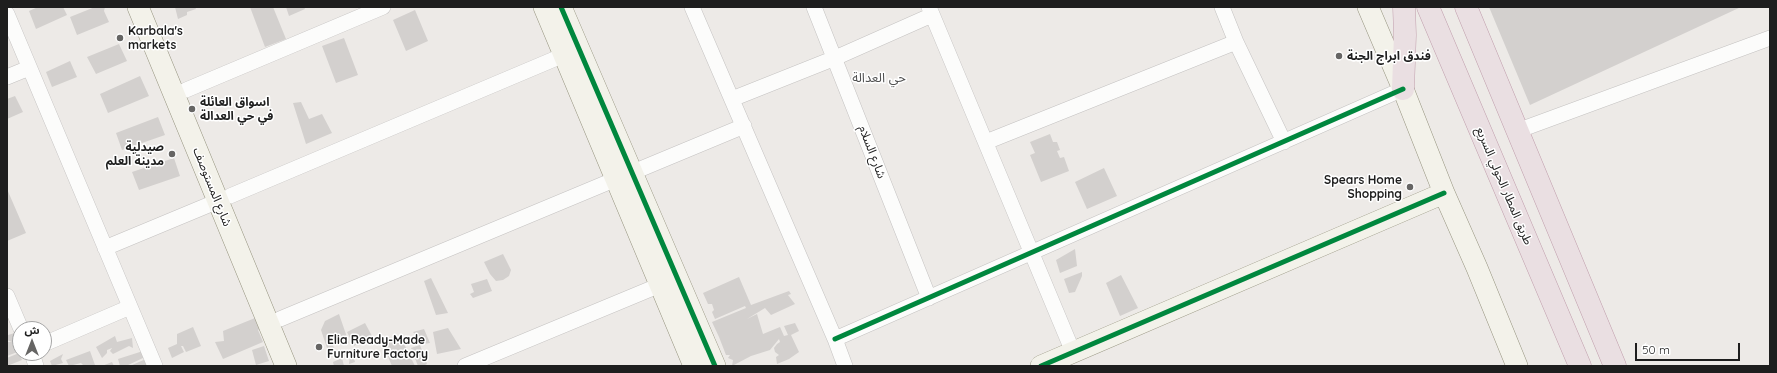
<!DOCTYPE html>
<meta charset="utf-8">
<style>
body{margin:0}
#map{position:relative;width:1777px;height:373px;overflow:hidden;background:#edeae7;font-family:Quicksand,"Noto Sans Arabic",sans-serif}
canvas{display:block}
.frame{position:absolute;inset:0;border:8px solid #1e1e1e;pointer-events:none}
.north{position:absolute;left:12px;top:321px;width:40px;height:40px;box-sizing:border-box;background:#fff;border:1px solid #a5a5a5;border-radius:50%;rotate:0deg;font-size:11px;font-weight:700;line-height:16px;text-align:center;color:#1e1e1e}
.north::after{content:'';display:block;margin:auto;width:14px;height:18px;background:#666564;clip-path:polygon(50% 0,100% 100%,50% 72%,0 100%)}
.scale{position:absolute;left:1635px;top:343px;width:105px;height:18px;box-sizing:border-box;border:2px solid #1e1e1e;border-top:0;padding-left:5px;font-size:12px;line-height:14px;white-space:nowrap;color:#1e1e1e;-webkit-text-stroke:3px #fff;paint-order:stroke}
</style>
<div id="map">
<canvas width="1777" height="373"></canvas>
<div class="frame"></div>
<div class="north">ش</div>
<div class="scale">50 m</div>
</div>
<script>
const c = document.querySelector('canvas').getContext('2d');
c.lineJoin = 'round';
function paint(path, color) {
  c.fillStyle = color;
  c.fill(path, 'evenodd');
}
function shape(rows) {
  const path = new Path2D();
  for (const r of rows) {
    path.moveTo(r[0], r[1]);
    for (let i = 2; i < r.length; i += 2) path.lineTo(r[i], r[i + 1]);
  }
  return path;
}
function stroke(path, color, width, dash) {
  c.strokeStyle = color;
  c.lineWidth = width;
  c.lineCap = dash ? 'butt' : 'round';
  c.setLineDash(dash || []);
  c.stroke(path);
}
function drawText(font, color, halo, rows, align = 'center') {
  c.font = font + ' Quicksand,"Noto Sans Arabic",sans-serif';
  c.lineWidth = 3;
  c.setLineDash([]);
  c.textBaseline = 'middle';
  c.strokeStyle = halo;
  c.fillStyle = color;
  for (const [text, x, y, turn = 0] of rows) {
    c.save();
    c.translate(x, y);
    c.rotate((+turn || 0) * Math.PI / 180);
    c.textAlign = isNaN(turn) ? turn : align;
    if (halo) c.strokeText(text, 0, 0);
    c.fillText(text, 0, 0);
    c.restore();
  }
}
paint(shape([
 [38,7,63,7,67,15,36,29,29,11],
 [95,7,105,7,104,11,109,22,77,35,70,17],
 [175,7,195,7,196,9,187,12,187,15,178,19],
 [250,7,273,7,286,39,265,47],
 [286,7,304,7,305,9,289,16],
 [1489,7,1741,7,1530,105],
 [415,10,428,41,406,51,393,20],
 [344,38,358,75,336,83,322,46],
 [119,44,127,61,96,74,87,57],
 [70,61,77,77,52,87,46,72],
 [140,76,149,96,108,113,100,94],
 [15,96,23,112,7,119,7,99],
 [301,102,309,119,322,114,332,133,306,144,293,103],
 [158,117,165,135,122,150,116,133],
 [1050,134,1053,142,1057,142,1060,150,1057,151,1060,158,1064,157,1069,171,1041,182,1030,155,1035,153,1030,142],
 [174,158,180,176,139,190,132,172],
 [1104,168,1117,196,1087,209,1075,182],
 [7,189,26,233,7,241],
 [1075,249,1077,266,1060,273,1056,260],
 [503,254,511,270,509,276,503,280,496,281,490,274,484,262],
 [1082,272,1082,276,1075,292,1069,293,1064,279],
 [1121,275,1138,308,1120,316,1106,283],
 [739,277,751,305,789,291,791,294,788,295,795,304,771,315,765,308,747,319,757,314,763,334,780,327,784,336,788,335,784,326,795,323,799,331,791,335,799,352,789,359,777,364,776,357,779,355,775,352,774,348,777,344,780,342,779,339,770,350,751,356,732,366,733,360,728,358,730,355,726,355,719,337,712,322,746,308,745,306,715,319,712,312,714,310,712,304,708,304,703,293],
 [431,278,448,313,436,315,424,281],
 [487,279,492,291,473,298,470,294,474,292,471,284],
 [339,314,349,343,339,345,332,335,330,337,335,351,329,354,321,330,325,321],
 [260,316,265,327,258,330,263,342,223,359,215,342,224,341,223,331],
 [365,323,372,336,354,346,347,332],
 [193,327,201,346,186,352,183,346,181,346,184,352,172,358,168,348,177,344,177,334],
 [448,328,461,349,437,354,433,332],
 [424,329,430,343,423,344,413,332],
 [18,332,19,340,12,342,7,340,7,333,8,335],
 [115,336,117,342,132,338,133,348,129,346,113,354,110,351,112,348,107,350,107,353,102,358,96,347],
 [400,336,415,366,392,366,383,345],
 [7,342,12,342,13,346,20,342,20,351,7,356],
 [420,345,427,364,423,366,418,366,411,348],
 [264,346,269,361,256,365,252,350],
 [90,351,95,365,80,366,83,365,81,363,69,366,66,360],
 [143,351,143,358,126,366,120,366,118,359],
 [19,353,22,360,7,366,7,358],
 [63,354,61,359,63,363,52,366,50,361],
 [353,355,355,362,349,364,350,356],
 [148,358,151,366,130,366],
 [342,358,344,366,334,366,333,362],
 [112,362,114,366,102,366]
]), '#d3d0ce');
const street = shape([
 [692,7,835,339,845,366],
 [814,7,929,298],
 [929,7,1073,352],
 [1222,7,1236,42,1284,142],
 [7,14,155,366],
 [7,77,29,68],
 [186,90,383,7],
 [732,99,835,58,932,15],
 [1517,131,1770,38],
 [986,142,1236,42],
 [631,173,744,126],
 [230,196,564,55],
 [105,248,218,201],
 [7,296,21,329],
 [280,319,616,179],
 [835,339,1403,89],
 [44,344,130,307],
 [32,353,36,366],
 [465,366,660,285]
]);
const secondary = shape([
 [138,7,286,366],
 [544,7,694,366],
 [561,7,715,366],
 [1368,7,1403,89,1444,193,1477,268,1517,366],
 [1041,366,1444,193]
]);
const highway = shape([
 [1428,7,1580,366],
 [1466,7,1615,366],
 [1403,89,1405,35,1404,7]
]);
stroke(street, '#c4c2c1', 16);
stroke(secondary, '#979580', 22);
stroke(highway, '#c19fad', 23);
stroke(street, '#fcfcfb', 15);
stroke(secondary, '#f3f2ea', 21);
stroke(highway, '#eadfe2', 22);
stroke(shape([
 [561,7,715,366],
 [835,339,1403,89],
 [1041,366,1444,193]
]), '#00873e', 5);
for (const [x, y, r, color] of [
 [120,38,4,"#666564"],
 [1339,56,4,"#666564"],
 [192,109,4,"#666564"],
 [172,154,4,"#666564"],
 [1410,187,4,"#666564"],
 [319,347,4,"#666564"]
]) {
  const dot = new Path2D();
  dot.arc(x, y, r, 0, 2 * Math.PI);
  c.fillStyle = color;
  c.fill(dot);
  stroke(dot, '#fff', 1.5);
}
drawText('bold 12px', '#1e1e1e', '#fff', [
 ["Karbala's",128,31],
 ["markets",128,45],
 ["فندق ابراج الجنة",1347,56],
 ["اسواق العائلة",200,102],
 ["في حي العدالة",200,116],
 ["صيدلية",164,147,"right"],
 ["مدينة العلم",164,161,"right"],
 ["Spears Home",1402,180,"right"],
 ["Shopping",1402,194,"right"],
 ["Elia Ready-Made",327,340],
 ["Furniture Factory",327,354]
], 'left');
drawText('12px', '#1e1e1e', '#fff', [
 ["شارع السلام",872,152,69],
 ["طريق المطار الحولي السريع",1504,186,67],
 ["شارع المستوصف",212,187,68]
]);
drawText('13px', '#515151', '#fff', [
 ["حي العدالة",879,78]
]);
</script>
